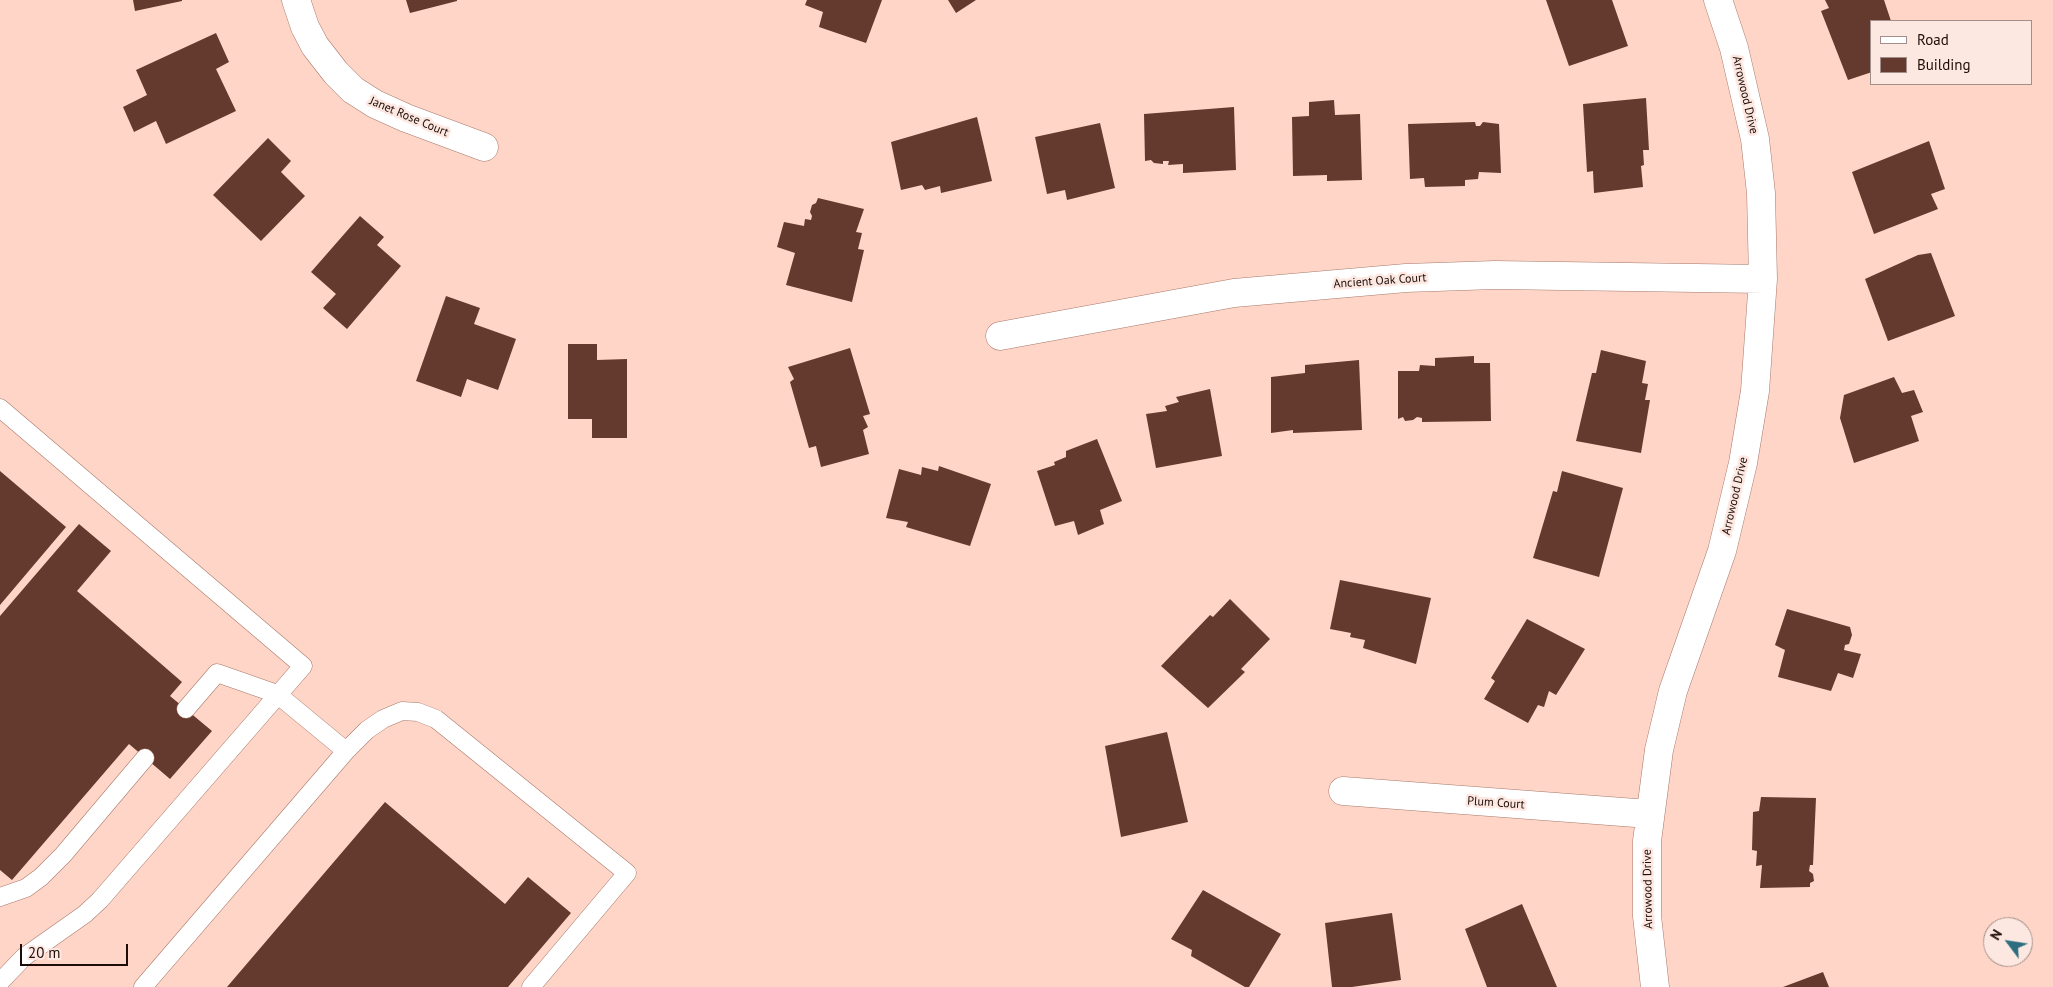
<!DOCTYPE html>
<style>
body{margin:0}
#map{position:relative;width:2053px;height:987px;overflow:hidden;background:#fed5c7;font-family:"PT Sans",sans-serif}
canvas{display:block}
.legend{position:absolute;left:1870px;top:20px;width:162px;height:65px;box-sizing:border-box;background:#fde7e1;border:1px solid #a38f8a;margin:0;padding:6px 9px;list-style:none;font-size:15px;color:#1d0c07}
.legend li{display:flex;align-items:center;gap:10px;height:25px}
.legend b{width:25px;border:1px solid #a38f8a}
.north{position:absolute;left:1983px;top:917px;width:50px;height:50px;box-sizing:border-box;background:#fde7e1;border:1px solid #a38f8a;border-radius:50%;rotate:301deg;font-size:14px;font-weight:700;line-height:20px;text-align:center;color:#1d0c07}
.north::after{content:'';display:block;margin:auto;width:18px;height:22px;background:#2c6e80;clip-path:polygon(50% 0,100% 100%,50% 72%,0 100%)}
.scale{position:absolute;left:20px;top:944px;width:108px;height:22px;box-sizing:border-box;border:2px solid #1d0c07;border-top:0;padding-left:6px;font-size:15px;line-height:18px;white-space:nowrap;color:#1d0c07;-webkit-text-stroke:4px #fde7e1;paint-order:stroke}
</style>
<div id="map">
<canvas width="2053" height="987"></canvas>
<ul class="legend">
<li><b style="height:6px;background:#fff"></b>Road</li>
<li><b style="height:14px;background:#633a2d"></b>Building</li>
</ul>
<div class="north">N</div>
<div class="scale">20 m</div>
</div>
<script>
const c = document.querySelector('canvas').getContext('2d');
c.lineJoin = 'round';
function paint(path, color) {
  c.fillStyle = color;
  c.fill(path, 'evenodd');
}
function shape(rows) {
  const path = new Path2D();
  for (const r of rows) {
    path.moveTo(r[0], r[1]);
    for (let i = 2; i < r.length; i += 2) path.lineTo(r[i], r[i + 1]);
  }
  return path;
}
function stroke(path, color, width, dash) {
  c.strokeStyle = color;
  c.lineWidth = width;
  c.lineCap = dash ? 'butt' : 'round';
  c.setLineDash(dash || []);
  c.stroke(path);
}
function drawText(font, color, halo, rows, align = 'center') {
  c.font = font + ' "PT Sans",sans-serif';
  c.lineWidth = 5;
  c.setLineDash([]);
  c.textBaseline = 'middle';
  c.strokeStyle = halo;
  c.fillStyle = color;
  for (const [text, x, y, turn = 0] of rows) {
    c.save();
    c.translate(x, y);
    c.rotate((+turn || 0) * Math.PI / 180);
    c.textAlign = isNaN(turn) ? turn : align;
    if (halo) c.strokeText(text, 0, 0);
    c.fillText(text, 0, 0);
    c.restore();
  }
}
paint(shape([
 [133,0,182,0,182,1,135,11],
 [406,0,457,0,457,1,410,13],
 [807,0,882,0,866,43,819,27,823,12,805,5],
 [948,0,976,0,956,13],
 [1546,0,1612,0,1628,46,1569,66],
 [1825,0,1884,0,1891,21,1872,21,1872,72,1848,80,1821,11,1829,8],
 [216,33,229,62,216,69,236,111,166,144,156,121,134,132,123,107,147,95,136,70],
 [1646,98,1649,150,1643,150,1644,165,1641,166,1643,187,1594,193,1593,171,1587,172,1583,104],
 [1334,100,1335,115,1360,114,1362,180,1327,181,1327,175,1293,176,1292,117,1309,116,1309,102],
 [1234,107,1236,170,1183,173,1183,164,1168,165,1169,161,1163,161,1163,164,1154,163,1151,160,1145,161,1144,114],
 [977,117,992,181,941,193,940,186,925,190,922,185,901,190,891,142],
 [1475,122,1476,126,1480,126,1483,122,1499,124,1501,173,1479,172,1478,179,1465,180,1465,186,1425,187,1424,178,1410,179,1408,124],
 [1100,123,1115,188,1067,200,1065,190,1047,194,1035,137],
 [268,138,291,161,281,172,305,196,261,241,213,195],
 [1929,141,1945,189,1931,194,1938,209,1874,234,1852,172],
 [818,198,864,209,856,232,862,233,858,249,864,250,852,302,786,285,795,253,777,247,784,222,804,226,805,219,811,220,812,216,810,212,812,205,816,203],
 [360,216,384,237,377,245,401,266,347,329,323,308,336,294,311,272],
 [1931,253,1955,316,1888,341,1865,279,1918,255],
 [446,296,480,308,474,324,516,339,498,390,467,379,461,397,416,381],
 [568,344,597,344,597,360,627,359,627,438,592,438,592,419,568,419],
 [850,348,870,414,863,416,868,427,863,430,869,454,821,467,816,446,809,448,790,382,794,379,788,367],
 [1601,350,1646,361,1642,383,1648,384,1645,400,1650,400,1641,453,1576,441,1592,373,1596,373],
 [1474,356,1474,363,1490,363,1491,421,1422,422,1422,418,1417,417,1413,420,1405,421,1403,417,1398,419,1398,371,1419,371,1420,365,1435,366,1435,358],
 [1359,360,1362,430,1293,433,1293,430,1271,433,1271,377,1305,373,1305,365],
 [1894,377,1902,393,1914,390,1923,412,1911,416,1919,441,1854,463,1840,418,1844,395],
 [1210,389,1222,456,1156,468,1146,414,1167,411,1165,406,1179,402,1176,397],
 [1097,439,1122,501,1100,510,1104,524,1078,535,1074,521,1055,526,1037,471,1055,465,1054,462,1066,457,1066,451],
 [939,466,991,484,970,546,906,527,908,522,886,518,899,469,921,475,922,467,938,471],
 [0,471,66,527,0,605],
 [1562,471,1623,488,1599,577,1533,558,1553,491,1557,492],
 [79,524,111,551,77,591,182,682,170,696,212,731,170,779,129,744,12,880,0,870,0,616],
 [1340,580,1431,598,1416,664,1363,648,1365,640,1350,637,1351,633,1330,629],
 [1230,599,1270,639,1241,669,1245,672,1208,708,1161,666,1210,615,1213,617],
 [1787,609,1850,627,1852,635,1849,644,1845,645,1844,650,1861,654,1853,678,1838,673,1831,691,1778,677,1785,650,1775,645],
 [1527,619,1585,649,1556,695,1549,691,1544,707,1538,705,1528,723,1484,699,1495,681,1491,678],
 [1167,732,1188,822,1121,837,1105,746],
 [1761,797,1816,798,1813,865,1810,865,1809,871,1813,874,1814,881,1810,883,1810,887,1760,888,1762,865,1756,866,1757,851,1752,850,1753,812,1759,811],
 [385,802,505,904,528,877,571,913,508,987,227,987],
 [1203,890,1281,934,1249,987,1245,987,1191,956,1192,950,1171,939],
 [1522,904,1557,987,1487,987,1465,929],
 [1392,913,1401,980,1352,987,1332,987,1325,923],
 [1823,972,1829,987,1783,987]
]), '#633a2d');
const lane = shape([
 [0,408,303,666,100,900,85,914,24,957,0,982],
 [186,709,217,673,277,694,346,751],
 [0,897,26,888,41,877,63,855,145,758],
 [143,987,346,751,367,730,383,719,402,711,418,712,436,719,627,873,531,987]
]);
const street = shape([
 [296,0,305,27,315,46,336,73,353,90,375,104,406,118,484,147],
 [1000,336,1234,293,1406,278,1495,275,1763,279],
 [1343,791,1649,814],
 [1655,987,1647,916,1647,841,1659,750,1673,691,1722,551,1743,463,1755,391,1763,279,1761,193,1755,139,1734,48,1718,0]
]);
stroke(lane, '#a8796a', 19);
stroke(street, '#a8796a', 29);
stroke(lane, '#fff', 18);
stroke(street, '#fff', 28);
drawText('12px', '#1d0c07', '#fde7e1', [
 ["Arrowood Drive",1745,95,77],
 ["Janet Rose Court",409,117,23],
 ["Ancient Oak Court",1380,281,-4],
 ["Arrowood Drive",1735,496,-77],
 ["Plum Court",1496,803,4],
 ["Arrowood Drive",1648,889,-91]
]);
</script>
